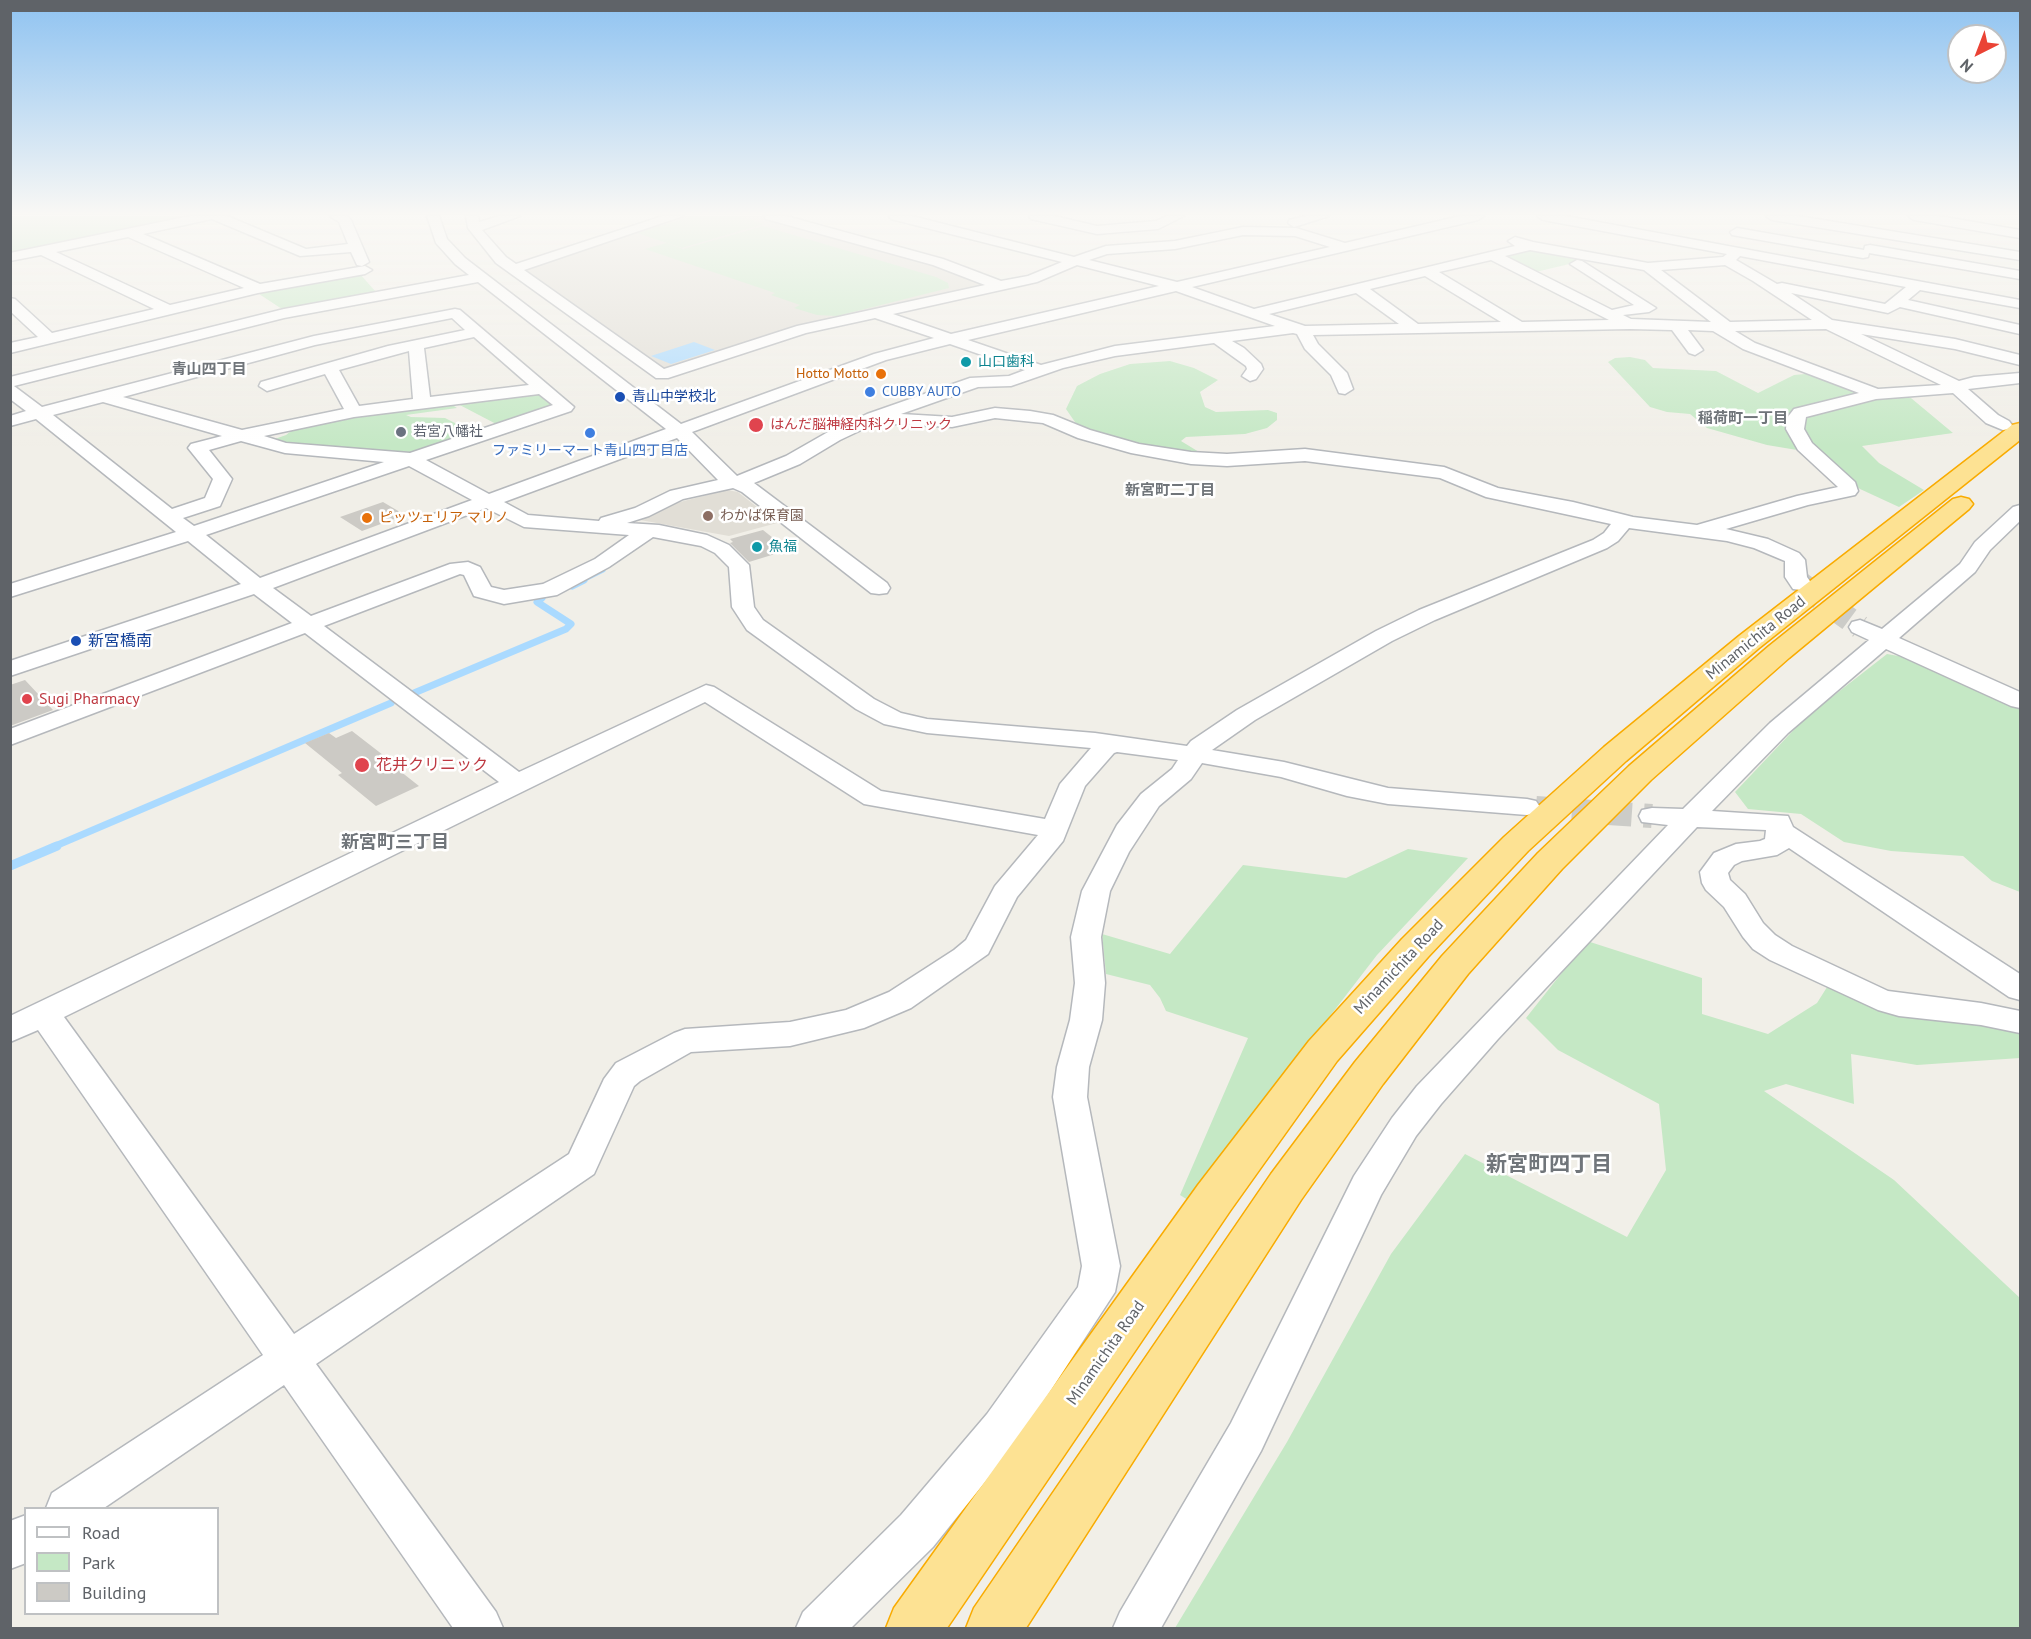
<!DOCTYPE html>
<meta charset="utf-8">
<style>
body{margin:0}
#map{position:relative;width:2031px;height:1639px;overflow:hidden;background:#f1efe8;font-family:"PT Sans",sans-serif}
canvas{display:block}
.frame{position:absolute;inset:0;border:12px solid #5f6368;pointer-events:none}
.legend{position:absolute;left:24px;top:1507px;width:195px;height:108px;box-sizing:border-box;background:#fff;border:2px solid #bfc1c3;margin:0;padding:8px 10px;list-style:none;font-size:18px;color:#5f6368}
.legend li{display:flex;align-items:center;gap:12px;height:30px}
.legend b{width:30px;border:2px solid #bfc1c3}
.north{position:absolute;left:1947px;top:24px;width:60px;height:60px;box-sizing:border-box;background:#fff;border:2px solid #bfc1c3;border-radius:50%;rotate:222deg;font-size:16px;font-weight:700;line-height:24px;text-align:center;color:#5f6368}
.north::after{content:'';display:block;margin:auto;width:21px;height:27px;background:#ea4335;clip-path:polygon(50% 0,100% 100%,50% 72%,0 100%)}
</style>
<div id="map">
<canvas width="2031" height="1639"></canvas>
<div class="frame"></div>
<ul class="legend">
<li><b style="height:8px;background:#fff"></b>Road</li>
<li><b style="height:16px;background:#c5e8c5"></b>Park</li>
<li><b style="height:16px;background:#cccac5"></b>Building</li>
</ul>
<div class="north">N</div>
</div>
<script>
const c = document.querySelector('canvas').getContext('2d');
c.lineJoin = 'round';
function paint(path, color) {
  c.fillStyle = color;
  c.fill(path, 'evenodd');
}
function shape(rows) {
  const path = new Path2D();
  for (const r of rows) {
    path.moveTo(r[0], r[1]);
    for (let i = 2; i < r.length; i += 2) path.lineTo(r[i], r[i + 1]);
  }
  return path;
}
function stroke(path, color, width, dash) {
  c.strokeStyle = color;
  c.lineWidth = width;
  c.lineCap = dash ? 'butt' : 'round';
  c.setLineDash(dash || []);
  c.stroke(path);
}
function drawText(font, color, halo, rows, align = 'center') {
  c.font = font + ' "PT Sans","Noto Sans JP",sans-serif';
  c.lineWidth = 5;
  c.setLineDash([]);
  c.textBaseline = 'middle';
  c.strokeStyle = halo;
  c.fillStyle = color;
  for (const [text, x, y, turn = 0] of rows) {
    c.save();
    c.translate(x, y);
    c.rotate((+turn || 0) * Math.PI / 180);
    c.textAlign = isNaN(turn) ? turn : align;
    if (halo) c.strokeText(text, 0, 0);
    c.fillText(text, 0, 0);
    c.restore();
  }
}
paint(shape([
 [685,216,760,216,933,263,989,286,798,327,666,371,520,269],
 [727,490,738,492,777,523,729,536,640,520,676,503]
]), '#e1ded6');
paint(shape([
 [10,216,200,216,11,255],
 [693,216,739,216,764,224,682,248,637,233],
 [763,226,936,277,948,283,949,288,837,316,817,315,794,308,800,305,771,295,775,293,645,249,666,243,683,249],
 [1530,248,1586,260,1536,272,1501,255],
 [360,274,376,292,374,294,285,311,256,292],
 [1630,357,1645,360,1653,368,1716,371,1758,393,1794,375,1816,373,1880,397,1911,398,1953,433,1862,446,1879,463,1924,490,1899,507,1860,489,1812,450,1797,450,1767,445,1707,428,1690,414,1667,412,1650,407,1608,362,1615,358],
 [1170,361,1194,368,1218,380,1200,392,1205,407,1216,412,1268,410,1277,413,1277,420,1267,428,1245,434,1186,437,1181,441,1199,452,1179,453,1086,431,1077,425,1066,409,1077,386,1100,374,1130,364],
 [540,392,555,405,500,426,454,402],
 [451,404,457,408,406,415,411,417,445,418,477,434,417,454,291,445,272,440,286,435,295,428,350,416],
 [1887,654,1910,658,1990,695,2020,705,2020,892,1992,881,1963,856,1891,851,1844,842,1801,814,1748,809,1735,792,1805,718],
 [1408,849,1468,858,1377,955,1300,1055,1194,1204,1180,1195,1248,1038,1166,1011,1160,998,1150,985,1106,974,1102,934,1170,954,1243,865,1346,878],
 [1587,941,1702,978,1702,1014,1768,1034,1817,1003,1829,984,1930,1015,2020,1030,2020,1058,1917,1065,1851,1054,1854,1104,1786,1084,1764,1091,1894,1180,2020,1298,2020,1628,1175,1628,1287,1442,1391,1254,1465,1154,1627,1237,1666,1170,1659,1104,1558,1050,1526,1018]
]), '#c5e8c5');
paint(shape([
 [694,342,715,350,671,364,651,356]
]), '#aadaff');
stroke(shape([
 [581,581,603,570]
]), '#aadaff', 5);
stroke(shape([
 [572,586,584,580],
 [414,693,566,629,571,624,537,602,542,598],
 [53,847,391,703]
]), '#aadaff', 7);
stroke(shape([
 [10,866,57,846]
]), '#aadaff', 9);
paint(shape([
 [383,502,405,515,362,531,340,517],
 [763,530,788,550,749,562,730,543,733,542,730,539],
 [25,680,53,710,10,726,10,685],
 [352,731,383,755,381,756,419,786,376,806,338,775,342,773,305,743,329,733,336,738]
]), '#cccac5');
stroke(shape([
 [1801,584,1860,627],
 [1536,808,1652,816]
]), '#ccccc8', 24, [24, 12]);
const minor = shape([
 [190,216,227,216,306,249,348,244,339,222,330,216,347,216,351,220,369,262,362,266,357,265,351,252,300,256,212,219,143,234,260,284,365,266,372,270,365,274,258,293,10,353,10,343,38,337,10,311,10,298,15,299,52,333,154,309,41,255,10,261,10,253,190,216],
 [128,237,244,288,170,305,56,252,128,237],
 [427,216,439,216,447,239,465,258,681,424,874,354,934,338,875,318,806,333,668,378,656,378,496,263,468,228,466,216,478,216,479,222,499,216,520,216,482,230,506,257,516,264,663,216,683,216,524,270,664,369,797,326,985,285,933,265,766,219,764,216,786,216,943,259,1001,281,1028,276,1062,262,891,219,889,216,912,216,1074,257,1106,246,1175,241,1243,227,1296,228,1345,243,1460,216,1484,216,1478,220,1192,287,1254,309,1515,246,1508,241,1515,237,1533,242,1648,263,1723,257,1727,254,1543,220,1537,216,1566,216,2020,300,2020,308,1920,290,1908,300,2020,325,2020,334,1900,307,1888,313,1791,293,1832,320,1955,339,2020,355,2020,365,1955,349,1861,334,1959,381,1974,377,2020,373,2020,383,1968,389,1998,415,2009,421,2012,425,2009,429,2003,430,1986,423,1953,393,1876,399,1806,417,1804,429,1812,443,1855,482,1858,491,1855,495,1808,505,1726,529,1768,539,1799,553,1805,560,1807,577,1812,584,1809,589,1801,590,1793,589,1785,577,1785,561,1754,548,1727,541,1629,528,1618,541,1607,548,1435,620,1392,641,1255,720,1212,750,1284,762,1388,788,1527,799,1536,801,1540,807,1536,813,1527,815,1388,804,1347,796,1281,777,1202,763,1191,779,1159,806,1129,852,1110,891,1101,937,1105,983,1102,1020,1089,1067,1087,1097,1120,1266,1115,1292,1017,1442,933,1547,851,1628,796,1628,803,1612,901,1515,987,1414,1078,1287,1082,1266,1053,1097,1057,1067,1070,1020,1075,983,1071,937,1082,891,1117,825,1141,794,1172,769,1178,760,1117,752,1114,753,1085,786,1063,841,1017,897,988,954,911,1008,864,1028,790,1046,691,1052,640,1081,634,1086,594,1174,316,1364,496,1612,503,1628,453,1628,284,1385,104,1508,46,1508,52,1493,263,1355,38,1030,10,1042,10,1016,499,782,305,633,10,745,10,729,292,623,254,594,10,676,10,661,241,584,188,541,10,597,10,584,176,532,36,419,10,426,10,416,26,411,10,399,10,377,284,309,469,275,455,264,436,243,427,216],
 [1243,235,1295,236,1330,247,1177,282,1089,260,1107,254,1175,249,1243,235],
 [1530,250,1644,270,1711,322,1631,319,1623,315,1649,312,1656,308,1582,261,1577,260,1570,264,1634,305,1612,310,1505,256,1530,250],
 [1740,256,1906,287,1885,304,1782,283,1777,284,1736,260,1740,256],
 [1491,260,1609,320,1522,322,1439,272,1491,260],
 [1077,265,1159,286,951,334,893,314,1037,282,1077,265],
 [1725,265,1753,281,1812,320,1730,322,1661,270,1725,265],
 [1425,276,1501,322,1418,324,1370,289,1425,276],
 [478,282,666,429,489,494,426,460,571,411,574,407,460,310,455,309,314,336,42,407,14,386,284,318,478,282],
 [1176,291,1275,326,1115,346,1041,365,968,340,1176,291],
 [1356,293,1399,324,1305,326,1269,314,1356,293],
 [452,318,465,330,388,346,261,382,259,386,267,391,325,374,344,409,242,430,123,397,315,345,452,318],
 [1630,329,1672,330,1689,353,1695,355,1703,350,1688,330,1713,331,1743,349,1859,393,1794,409,1787,418,1786,429,1798,450,1838,487,1797,496,1697,525,1633,517,1573,502,1498,488,1444,467,1305,449,1227,454,1191,452,1139,444,1090,430,1053,415,1030,411,995,408,952,417,901,414,978,387,1011,386,1063,368,1115,356,1214,343,1246,366,1247,369,1242,376,1250,381,1256,379,1263,369,1261,364,1244,348,1232,341,1293,333,1297,334,1305,349,1331,375,1339,393,1345,394,1353,389,1347,373,1318,344,1313,335,1630,329],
 [1826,329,1941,385,1878,389,1755,343,1735,331,1826,329],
 [474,337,529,385,430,397,424,348,474,337],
 [950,344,1025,370,1009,376,970,378,867,414,828,432,786,456,737,476,692,432,886,360,950,344],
 [409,351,413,399,359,406,339,370,409,351],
 [539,394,553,405,410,453,286,443,264,436,354,417,539,394],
 [103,402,222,436,191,444,188,448,213,479,205,498,172,509,53,415,103,402],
 [995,418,1043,423,1078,438,1131,453,1191,464,1227,466,1305,461,1440,478,1486,497,1611,524,1604,533,1593,540,1419,610,1376,631,1237,710,1191,741,1187,746,1095,733,927,719,901,713,874,699,763,620,754,607,749,565,729,545,707,535,659,525,627,523,649,516,683,499,733,488,742,492,871,593,879,594,887,593,890,588,887,583,754,483,800,464,840,440,876,423,952,427,995,418],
 [677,438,718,480,670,491,635,508,601,518,599,521,528,515,504,502,677,438],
 [241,441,285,453,384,462,194,526,183,518,220,506,232,479,209,450,241,441],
 [409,466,472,500,260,578,206,535,409,466],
 [486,508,524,527,629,535,595,559,543,584,504,590,491,587,480,567,468,562,450,564,311,616,273,588,486,508],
 [653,537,701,546,715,553,729,567,732,607,747,630,856,709,884,724,927,733,1091,748,1060,784,1045,819,881,791,714,687,706,685,519,772,324,626,460,574,464,575,474,596,504,604,557,595,609,567,653,537],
 [705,702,864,804,1038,835,995,886,966,940,954,950,889,992,846,1010,790,1022,685,1029,674,1033,616,1063,604,1079,569,1154,294,1334,64,1017,705,702],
 [1029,216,1054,216,1097,226,1156,221,1167,216,1184,216,1158,229,1097,234,1031,219,1029,216],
 [1306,216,1329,216,1294,227,1288,223,1289,220,1306,216],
 [1766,216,1798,216,2020,252,2020,260,1772,220,1766,216],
 [1908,216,1939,216,2020,230,2020,238,1914,220,1908,216],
 [1737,228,1864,250,1865,246,1870,245,2020,271,2020,279,1869,253,1868,257,1863,258,1732,235,1730,232,1737,228],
 [2020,505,2020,521,1990,550,1975,572,1899,638,2020,692,2020,708,2011,706,1886,649,1788,733,1712,811,1788,816,1793,827,2020,974,2020,1000,2009,997,1789,848,1777,855,1742,861,1734,865,1728,873,1730,880,1745,894,1763,923,1775,935,1792,946,1888,991,1981,1003,2020,1011,2020,1033,1981,1025,1899,1016,1878,1010,1770,960,1753,949,1743,937,1724,907,1706,890,1702,883,1700,872,1714,853,1736,844,1760,841,1765,839,1766,830,1697,827,1498,1039,1441,1104,1416,1136,1381,1195,1261,1451,1161,1628,1113,1628,1120,1612,1231,1423,1354,1176,1392,1118,1417,1086,1668,825,1642,822,1639,816,1642,810,1652,808,1683,809,1770,723,1869,640,1852,632,1849,627,1852,622,1860,620,1882,629,1960,564,1975,542,2013,507,2020,505],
 [26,1515,26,1563,10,1569,10,1521,26,1515]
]);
const highway = shape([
 [2020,423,2020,440,1759,648,1626,761,1528,851,1428,957,1337,1061,1230,1211,947,1628,886,1628,894,1608,1198,1185,1309,1041,1402,939,1504,837,1604,747,1739,636,2012,425,2020,423],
 [1961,497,1969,499,1973,504,1969,509,1789,658,1651,780,1562,869,1468,974,1383,1084,1301,1200,1026,1628,966,1628,974,1608,1271,1174,1355,1062,1442,956,1538,853,1629,766,1769,646,1953,499,1961,497]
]);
stroke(minor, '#b5b8bc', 3);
stroke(highway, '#f9ab00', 3);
paint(minor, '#fff');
paint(highway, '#fde293');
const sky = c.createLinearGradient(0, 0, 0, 446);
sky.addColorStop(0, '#8fc3f1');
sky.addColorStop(0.48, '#f9f8f5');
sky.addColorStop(1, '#f9f8f500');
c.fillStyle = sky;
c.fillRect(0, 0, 2031, 446);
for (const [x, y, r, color] of [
 [966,362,6,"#0f9aa8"],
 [881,374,6,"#e8710a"],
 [870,392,6,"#3f7fe0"],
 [620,397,6,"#1a4fb4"],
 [756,425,8,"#e0444e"],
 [401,432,6,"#6b7280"],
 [590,433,6,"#3f7fe0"],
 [708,516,6,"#8d6e63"],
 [367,518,6,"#e8710a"],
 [757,547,6,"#0f9aa8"],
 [76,641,6,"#1a4fb4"],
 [27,699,6,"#e0444e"],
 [362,765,8,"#e0444e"]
]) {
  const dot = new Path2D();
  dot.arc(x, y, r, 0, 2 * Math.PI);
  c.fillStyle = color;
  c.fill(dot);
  stroke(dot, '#fff', 2);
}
drawText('14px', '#0d838f', '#fff', [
 ["山口歯科",978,362],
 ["魚福",769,547]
], 'left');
drawText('14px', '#c56008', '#fff', [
 ["Hotto Motto",869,374],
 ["ピッツェリア マリノ",379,518,"left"]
], 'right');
drawText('14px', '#366cbe', '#fff', [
 ["CUBBY AUTO",882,392],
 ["ファミリーマート青山四丁目店",590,451,"center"]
], 'left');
drawText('14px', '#164399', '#fff', [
 ["青山中学校北",632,397]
], 'left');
drawText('14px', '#be3a42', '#fff', [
 ["はんだ脳神経内科クリニック",770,425]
], 'left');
drawText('14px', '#5b616d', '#fff', [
 ["若宮八幡社",413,432]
], 'left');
drawText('14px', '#785e54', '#fff', [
 ["わかば保育園",720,516]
], 'left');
drawText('bold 15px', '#70757a', '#fff', [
 ["青山四丁目",209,370],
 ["稲荷町一丁目",1743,419],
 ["新宮町二丁目",1170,491]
]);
drawText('16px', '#5f6368', '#fff', [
 ["Minamichita Road",1756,638,-39],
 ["Minamichita Road",1399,967,-47],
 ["Minamichita Road",1106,1353,-55]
]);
drawText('16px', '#164399', '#fff', [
 ["新宮橋南",88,641]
], 'left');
drawText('16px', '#be3a42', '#fff', [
 ["Sugi Pharmacy",39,699],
 ["花井クリニック",376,765]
], 'left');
drawText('bold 18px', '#70757a', '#fff', [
 ["新宮町三丁目",395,843]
]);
drawText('bold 21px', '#70757a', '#fff', [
 ["新宮町四丁目",1549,1165]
]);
</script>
